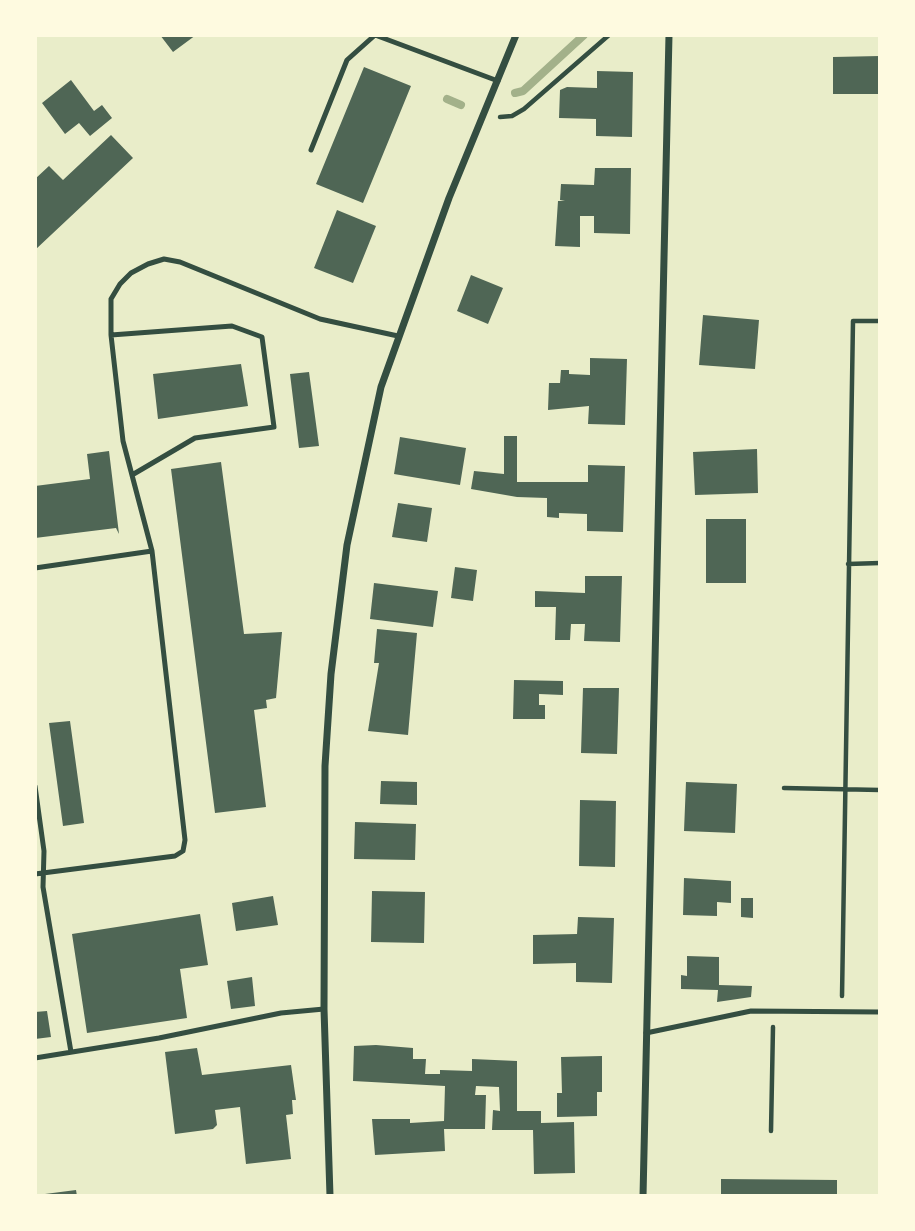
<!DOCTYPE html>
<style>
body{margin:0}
#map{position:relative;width:915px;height:1231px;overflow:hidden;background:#e9edc9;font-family:"Noto Sans",sans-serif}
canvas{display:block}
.frame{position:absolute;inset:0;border:37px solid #fefae0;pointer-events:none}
</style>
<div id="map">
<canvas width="915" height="1231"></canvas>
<div class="frame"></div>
</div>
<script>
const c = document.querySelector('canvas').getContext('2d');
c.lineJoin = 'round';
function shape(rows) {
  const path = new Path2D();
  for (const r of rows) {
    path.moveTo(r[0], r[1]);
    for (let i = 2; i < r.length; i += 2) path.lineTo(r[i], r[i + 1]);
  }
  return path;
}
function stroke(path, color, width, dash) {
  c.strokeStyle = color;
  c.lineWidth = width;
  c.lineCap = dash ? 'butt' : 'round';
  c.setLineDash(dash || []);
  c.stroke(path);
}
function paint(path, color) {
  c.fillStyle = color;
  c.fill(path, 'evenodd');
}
stroke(shape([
 [515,93,523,91,584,35],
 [447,99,461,105]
]), '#a3b18a', 8);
paint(shape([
 [160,35,196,35,173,52],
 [880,56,880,94,833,94,833,57],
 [364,67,411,86,363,203,316,184],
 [597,71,633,72,632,137,596,136,596,119,559,118,560,90,567,87,597,88],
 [71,80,94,111,102,105,112,118,90,136,79,123,65,134,42,103],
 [111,135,133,158,35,250,35,179,49,166,63,180],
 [595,168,631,168,630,234,594,233,594,216,580,216,580,247,555,246,558,201,565,201,560,200,561,184,594,185],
 [337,210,376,226,353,283,314,268],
 [471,275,503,288,488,324,457,311],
 [703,315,759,320,755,369,699,365],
 [590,358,627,359,625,425,588,424,589,406,548,410,549,383,560,383,561,370,569,370,569,374,590,375],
 [241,364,248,406,158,419,153,374],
 [309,372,319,446,299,448,290,374],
 [504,436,517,436,517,482,588,482,588,465,625,466,623,532,587,531,587,514,559,513,559,518,547,517,547,498,517,497,471,489,474,471,504,474],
 [400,437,466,448,460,485,394,474],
 [757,449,758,493,695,495,693,452],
 [109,451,119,534,116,528,35,538,35,486,90,479,87,454],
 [221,462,244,634,282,632,276,698,266,700,267,708,254,710,266,807,215,813,171,469],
 [398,503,432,508,427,542,392,537],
 [706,519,746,519,746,583,706,583],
 [455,567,477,570,473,601,451,598],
 [585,576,622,576,620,642,584,641,585,624,571,624,570,640,555,640,556,607,535,607,535,591,585,593],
 [374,583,438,591,433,627,370,619],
 [377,629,417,633,408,735,368,731,379,663,374,663],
 [514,680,563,681,563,695,539,694,539,705,545,705,545,719,513,719],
 [583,688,619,688,617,754,581,753],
 [70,721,84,823,63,826,49,723],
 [381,781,417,782,417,805,380,804],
 [686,782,737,784,735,833,684,831],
 [580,800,616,801,615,867,579,866],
 [355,822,416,824,415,860,354,859],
 [684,878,731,881,731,903,717,902,717,916,683,915],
 [372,891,425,892,424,943,371,942],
 [273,896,278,925,236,931,232,903],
 [741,898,753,898,753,918,741,917],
 [200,914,208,965,180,969,187,1018,87,1033,72,934],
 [578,917,614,918,612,983,576,982,576,963,533,964,533,935,577,934],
 [687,956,719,957,719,985,752,986,751,997,717,1002,718,990,681,989,681,975,687,976],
 [252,977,255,1006,231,1009,227,981],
 [47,1011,51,1037,35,1039,35,1012],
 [376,1045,413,1048,413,1059,426,1059,425,1074,440,1074,440,1070,472,1071,472,1059,517,1061,517,1111,541,1111,541,1123,574,1122,575,1173,534,1174,533,1130,492,1130,493,1110,500,1111,499,1087,476,1086,475,1095,486,1095,485,1129,444,1129,445,1151,375,1155,372,1119,410,1119,410,1123,444,1121,445,1086,353,1081,354,1046],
 [197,1048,202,1075,291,1065,296,1100,292,1100,293,1114,286,1115,291,1159,246,1164,240,1107,215,1110,217,1125,213,1129,175,1134,165,1052],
 [602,1056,602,1092,597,1092,597,1116,557,1117,557,1093,562,1093,561,1057],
 [721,1179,837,1180,837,1196,721,1196],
 [76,1190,77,1196,45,1196,45,1194]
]), '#4f6655');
stroke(shape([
 [500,117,512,116,524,109,609,35],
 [848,564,880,563],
 [784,788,880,790],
 [842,996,853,321,880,321],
 [771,1131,773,1027]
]), '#344e41', 4.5);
stroke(shape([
 [311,150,347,60,375,35,498,81],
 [111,335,232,326,262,337,274,427,195,438,132,475],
 [35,568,152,551],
 [35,786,44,851,43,887,71,1052],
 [35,874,175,856,183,851,185,840,152,551,123,441,111,335,111,299,120,284,131,273,148,264,164,259,180,262,320,319,398,336],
 [646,1033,751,1011,880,1012],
 [35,1058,159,1038,281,1013,324,1009]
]), '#344e41', 5);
stroke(shape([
 [330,1196,324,1009,325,766,331,674,347,545,381,387,449,198,516,35],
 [643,1196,669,35]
]), '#344e41', 7);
</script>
